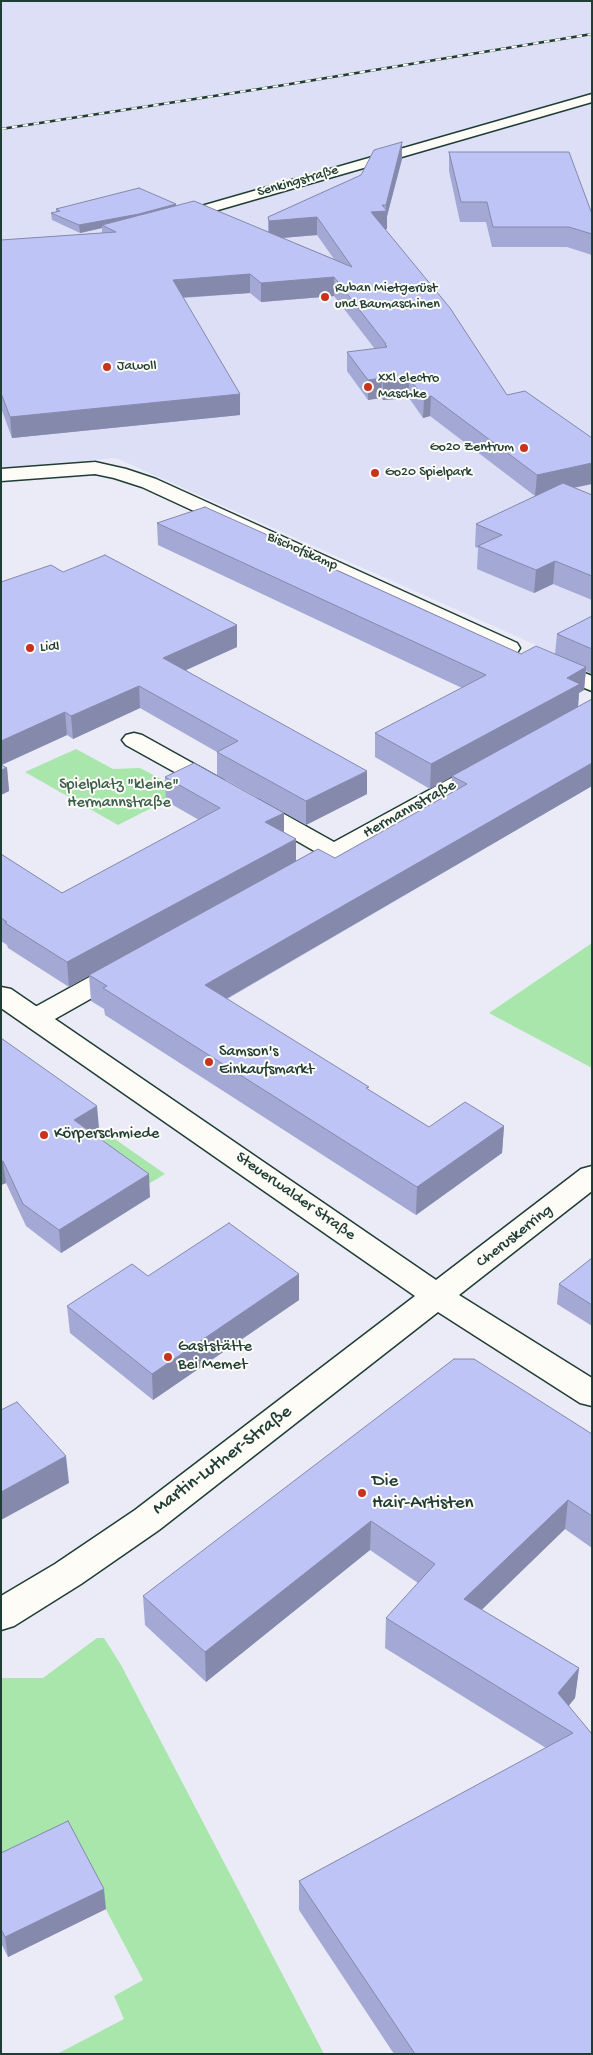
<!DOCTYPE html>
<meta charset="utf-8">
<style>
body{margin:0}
#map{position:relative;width:593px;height:2055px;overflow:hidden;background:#eaebf7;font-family:"Gochi Hand",sans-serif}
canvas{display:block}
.frame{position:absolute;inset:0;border:2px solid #1f3d34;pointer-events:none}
</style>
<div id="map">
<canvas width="593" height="2055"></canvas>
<div class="frame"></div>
</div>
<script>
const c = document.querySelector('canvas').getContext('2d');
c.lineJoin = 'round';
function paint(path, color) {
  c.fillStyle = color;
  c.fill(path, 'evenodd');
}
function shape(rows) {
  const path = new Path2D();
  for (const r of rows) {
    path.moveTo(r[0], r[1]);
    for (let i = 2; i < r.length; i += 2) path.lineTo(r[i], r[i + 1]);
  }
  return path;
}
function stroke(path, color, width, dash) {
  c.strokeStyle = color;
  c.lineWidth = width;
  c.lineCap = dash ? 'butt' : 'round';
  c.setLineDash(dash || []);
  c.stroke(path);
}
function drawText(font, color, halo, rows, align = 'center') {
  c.font = font + ' "Gochi Hand",sans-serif';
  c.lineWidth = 4;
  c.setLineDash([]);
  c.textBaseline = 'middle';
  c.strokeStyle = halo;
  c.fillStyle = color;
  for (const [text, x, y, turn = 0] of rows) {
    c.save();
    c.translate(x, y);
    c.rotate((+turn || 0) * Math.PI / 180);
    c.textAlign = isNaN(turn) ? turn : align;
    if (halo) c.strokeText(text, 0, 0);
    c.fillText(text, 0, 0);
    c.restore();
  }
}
paint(shape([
 [1,1,592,1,592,670,116,458,1,468]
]), '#dddff7');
paint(shape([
 [76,749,113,769,140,768,163,780,171,780,189,789,118,825,25,772],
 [592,943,592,1068,489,1013],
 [99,1128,165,1174,140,1189,76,1142],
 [97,1638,104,1638,121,1665,324,2054,57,2054,124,2019,114,1996,143,1980,70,1841,1,1874,1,1678,43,1678]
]), '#a9e6ac');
const street = shape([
 [592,94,592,102,180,221,170,221,168,218,170,215,592,94],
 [95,462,126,469,156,479,517,643,520,648,517,653,509,654,501,653,142,487,114,478,95,474,1,481,1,469,95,462],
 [550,659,592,676,592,691,542,671,539,666,542,661,550,659],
 [134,733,142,735,223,780,227,785,223,790,215,792,207,790,126,745,122,740,126,735,134,733],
 [485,762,493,764,497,769,493,774,306,877,297,880,288,877,284,872,288,867,316,852,243,810,239,805,243,800,251,798,259,800,334,842,477,764,485,762],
 [122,962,131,964,135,970,131,976,46,1024,36,1026,26,1024,22,1018,26,1012,113,964,122,962]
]);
const secondary = shape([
 [1,987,11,989,436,1280,581,1169,592,1166,592,1191,459,1295,592,1378,592,1406,580,1403,438,1312,159,1530,81,1584,14,1626,1,1630,1,1596,55,1564,135,1510,415,1296,1,1008,1,987]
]);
stroke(street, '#1f3d34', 3);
stroke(secondary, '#1f3d34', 3);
paint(street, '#fdfcf7');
paint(secondary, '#fdfcf7');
const rail = shape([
 [1,129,272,87,592,34]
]);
stroke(rail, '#1f3d34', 2.5);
stroke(rail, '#fdfcf7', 2, [5.5]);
paint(shape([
 [402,142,402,159,387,216,387,229,385,229,574,488,592,495,592,600,553,584,534,593,477,569,478,548,475,547,476,524,538,495,535,496,430,416,423,418,409,398,383,400,381,398,368,400,347,371,347,352,375,349,334,296,261,302,250,293,183,298,240,394,240,415,12,438,1,408,1,240,102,233,102,228,80,233,52,220,51,213,56,212,56,209,176,204,176,206,268,232,268,217,361,175],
 [317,235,334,259,282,238],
 [449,152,592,214,592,255,567,247,492,247,486,222,460,222,449,171],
 [157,523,272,537,272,540,521,654,555,654,557,634,592,616,592,674,586,671,584,690,579,693,578,707,592,699,592,786,227,999,369,1090,429,1127,504,1126,502,1153,416,1215,105,1015,104,1009,91,1001,89,975,69,987,8,948,7,945,1,941,1,854,62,893,199,820,166,801,165,777,284,813,284,832,296,839,296,862,335,858,451,793,452,776,430,789,375,757,375,733,462,688,158,545],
 [63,572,237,625,237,647,186,670,367,794,306,825,217,775,217,752,140,708,73,739,67,735,2,765,7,768,9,791,1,795,1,582],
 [1,1038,99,1128,91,1133,150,1197,61,1253,26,1226,6,1183,1,1185],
 [592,1258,592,1326,557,1304,559,1284],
 [299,1274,299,1300,153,1400,70,1333,67,1306,148,1276],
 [592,1434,592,1548,565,1529,481,1610,579,1668,575,1698,568,1706,592,1734,592,2054,394,2054,299,1910,299,1881,546,1748,385,1648,386,1618,418,1583,370,1550,206,1682,145,1625,143,1596],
 [1,1853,106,1909,8,1957,1,1943]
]), '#a3a9d4');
paint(shape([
 [402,142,402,159,387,216,387,229,371,230,371,212,386,211,386,205],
 [176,204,176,211,102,225,102,228,80,233,79,225],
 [317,217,317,235,269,239,269,221],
 [250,274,250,293,173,298,173,280],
 [334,277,334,296,261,302,261,283],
 [382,378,381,398,368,400,368,380],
 [409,378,409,398,383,400,383,380],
 [240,394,240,415,12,438,10,417],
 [431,396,430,416,423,418,424,398],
 [592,463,592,484,535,496,537,475],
 [555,561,553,584,534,593,536,570],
 [237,625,237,647,164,680,163,658],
 [586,667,584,690,579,693,578,707,430,789,431,764,567,678],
 [139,686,140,708,73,739,71,716],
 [65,712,67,735,1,765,1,741],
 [592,763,592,786,205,1011,205,985],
 [7,768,9,791,1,795,1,770],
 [367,771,367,794,306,825,306,801],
 [284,813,284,836,265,822],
 [296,839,296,863,69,987,67,962],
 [97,1106,99,1128,76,1142,74,1120],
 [504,1126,502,1153,416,1215,417,1187],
 [3,1161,6,1183,1,1185,1,1162],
 [149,1174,150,1197,61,1253,59,1230],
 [299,1274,299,1300,153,1400,152,1374],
 [66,1456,69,1483,1,1520,1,1492],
 [568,1500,565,1529,462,1629,464,1599],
 [371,1521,370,1550,206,1682,205,1652],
 [579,1668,575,1698,555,1723,558,1693],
 [104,1889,106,1909,8,1957,5,1937]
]), '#8589ac');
const building = shape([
 [402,142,386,205,382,205,387,211,371,212,450,308,507,395,525,391,592,438,592,463,537,475,431,396,424,398,409,378,383,380,382,378,368,380,347,352,387,347,385,344,386,344,334,277,261,283,250,274,173,280,240,394,10,417,1,393,1,240,116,232,102,225,194,201,352,267,317,217,269,221,268,217,361,175,374,150,402,142],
 [449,152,569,152,592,214,592,234,569,227,493,227,487,202,461,202,449,152],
 [139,188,176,204,139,214,79,225,51,213,60,211,56,209,139,188],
 [563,483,592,495,592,576,555,561,536,570,478,546,502,535,476,524,563,483],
 [205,507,272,537,268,539,521,654,536,646,586,667,567,678,580,684,431,764,375,733,486,675,157,523,205,507],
 [105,555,237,625,163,658,367,771,306,801,217,752,238,741,139,686,71,716,65,712,1,741,1,582,51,565,63,572,105,555],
 [592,616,592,649,557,634,592,616],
 [592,699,592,763,205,985,369,1087,366,1088,429,1127,465,1102,504,1126,417,1187,103,988,107,986,89,975,318,849,335,858,467,784,452,776,592,699],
 [194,763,284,813,265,822,296,839,67,962,5,923,7,922,1,918,1,854,62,893,220,808,165,777,194,763],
 [1,765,7,768,1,770,1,765],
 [1,1038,97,1106,74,1120,149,1174,59,1230,23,1204,3,1161,1,1162,1,1038],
 [229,1223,299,1274,152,1374,67,1306,132,1264,148,1276,229,1223],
 [592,1258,592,1305,559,1284,592,1258],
 [454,1359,474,1359,592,1434,592,1516,568,1500,464,1599,579,1668,558,1693,592,1734,592,2054,415,2054,299,1881,573,1733,386,1618,435,1564,371,1521,205,1652,143,1596,454,1359],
 [17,1402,66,1456,1,1492,1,1410,17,1402],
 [68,1821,104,1889,5,1937,1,1929,1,1853,68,1821]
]);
paint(building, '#bec4f6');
stroke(building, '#8589ac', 1);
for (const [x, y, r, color] of [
 [325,297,5,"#c8321e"],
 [107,367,5,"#c8321e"],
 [368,387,5,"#c8321e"],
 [524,448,5,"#c8321e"],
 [375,473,5,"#c8321e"],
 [30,648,5,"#c8321e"],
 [209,1062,5,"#c8321e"],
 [44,1135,5,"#c8321e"],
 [168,1357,5,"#c8321e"],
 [362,1493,5,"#c8321e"]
]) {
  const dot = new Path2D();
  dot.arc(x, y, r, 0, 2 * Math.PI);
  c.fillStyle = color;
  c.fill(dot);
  stroke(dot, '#fdfcf7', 2);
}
drawText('14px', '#1f3d34', '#fdfcf7', [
 ["Senkingstraße",298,182,-16],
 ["Bischofskamp",302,552,24]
]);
drawText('14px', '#1f3d34', '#fdfcf7', [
 ["Ruban Mietgerüst",335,289],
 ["und Baumaschinen",335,305],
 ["Jawoll",117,367],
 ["xxl electro",378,379],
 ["Maschke",378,395],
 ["Go20 Zentrum",514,448,"right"],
 ["Go20 Spielpark",385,473],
 ["Lidl",40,648]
], 'left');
drawText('16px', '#3b5f4c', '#fdfcf7', [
 ["Spielplatz \"kleine\"",119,786],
 ["Hermannstraße",119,804]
]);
drawText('16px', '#1f3d34', '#fdfcf7', [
 ["Hermannstraße",410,810,-29],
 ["Steuerwalder Straße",295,1197,35],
 ["Cheruskerring",515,1237,-38]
]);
drawText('16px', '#1f3d34', '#fdfcf7', [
 ["Samson's",219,1053],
 ["Einkaufsmarkt",219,1071],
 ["Körperschmiede",54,1135],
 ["Gaststätte",178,1348],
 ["Bei Memet",178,1366]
], 'left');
drawText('19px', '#1f3d34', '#fdfcf7', [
 ["Martin-Luther-Straße",223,1461,-37]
]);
drawText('19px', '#1f3d34', '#fdfcf7', [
 ["Die",372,1482],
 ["Hair-Artisten",372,1504]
], 'left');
</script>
